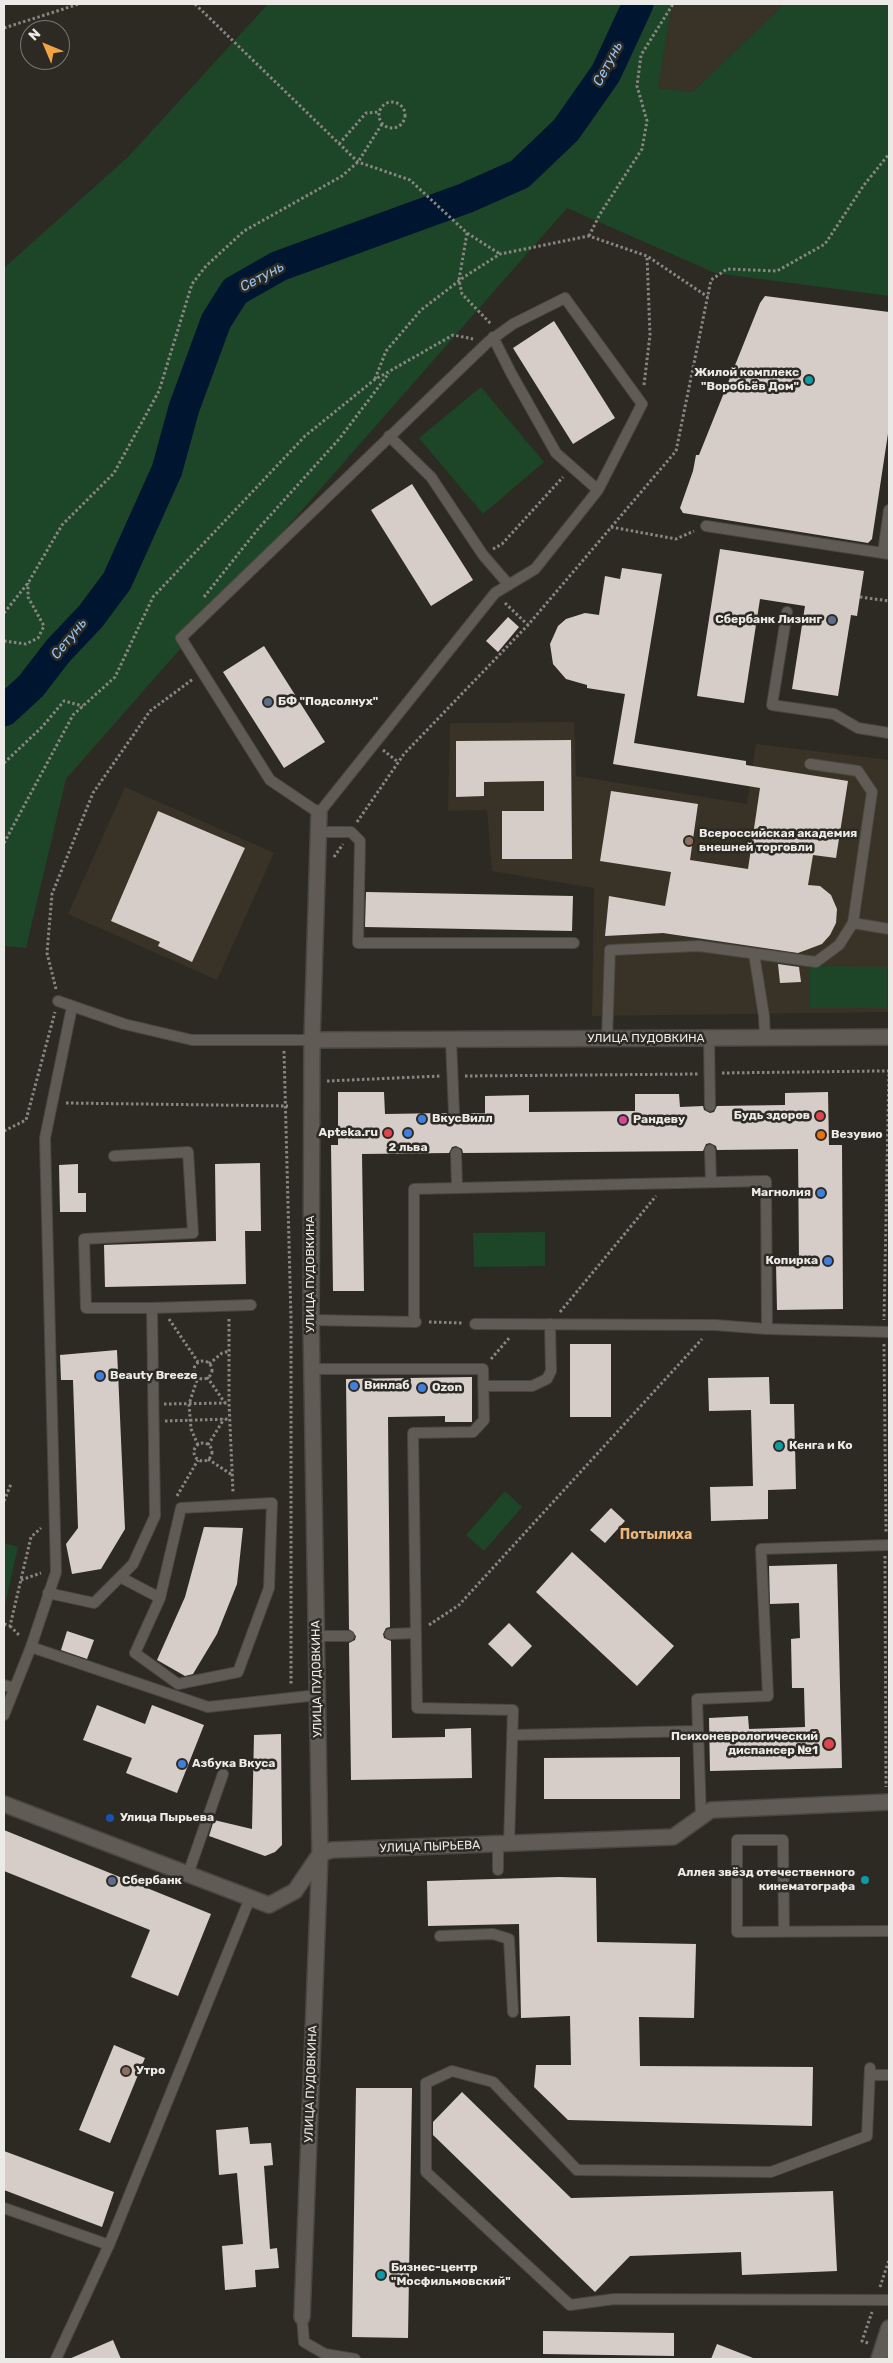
<!DOCTYPE html>
<meta charset="utf-8">
<style>
body{margin:0}
#map{position:relative;width:893px;height:2363px;overflow:hidden;background:#2d2a23;font-family:Rubik,sans-serif}
canvas{display:block}
.frame{position:absolute;inset:0;border:5px solid #eceae6;pointer-events:none}
.north{position:absolute;left:20px;top:20px;width:50px;height:50px;box-sizing:border-box;background:#2d2a23;border:1px solid #797771;border-radius:50%;rotate:315deg;font-size:14px;font-weight:700;line-height:20px;text-align:center;color:#eceae6}
.north::after{content:'';display:block;margin:auto;width:18px;height:22px;background:#f4a344;clip-path:polygon(50% 0,100% 100%,50% 72%,0 100%)}
</style>
<div id="map">
<canvas width="893" height="2363"></canvas>
<div class="frame"></div>
<div class="north">N</div>
</div>
<script>
const c = document.querySelector('canvas').getContext('2d');
c.lineJoin = 'round';
function paint(path, color) {
  c.fillStyle = color;
  c.fill(path, 'evenodd');
}
function shape(rows) {
  const path = new Path2D();
  for (const r of rows) {
    if (r.length === 3) {
      path.moveTo(r[0] + r[2], r[1]);
      path.arc(r[0], r[1], r[2], 0, 2 * Math.PI);
      continue;
    }
    path.moveTo(r[0], r[1]);
    for (let i = 2; i < r.length; i += 2) path.lineTo(r[i], r[i + 1]);
  }
  return path;
}
function stroke(path, color, width, dash) {
  c.strokeStyle = color;
  c.lineWidth = width;
  c.lineCap = dash ? 'butt' : 'round';
  c.setLineDash(dash || []);
  c.stroke(path);
}
function drawText(font, color, halo, rows, align = 'center') {
  c.font = font + ' Rubik,sans-serif';
  c.lineWidth = 5;
  c.setLineDash([]);
  c.textBaseline = 'middle';
  c.strokeStyle = halo;
  c.fillStyle = color;
  for (const [text, x, y, turn = 0] of rows) {
    c.save();
    c.translate(x, y);
    c.rotate((+turn || 0) * Math.PI / 180);
    c.textAlign = isNaN(turn) ? turn : align;
    if (halo) c.strokeText(text, 0, 0);
    c.fillText(text, 0, 0);
    c.restore();
  }
}
paint(shape([
 [672,4,784,4,693,92,658,88],
 [574,722,576,776,747,804,756,744,889,760,889,1012,592,1016,594,888,492,871,487,810,448,811,450,723],
 [125,787,274,853,217,980,68,914]
]), '#393327');
paint(shape([
 [268,4,672,4,658,88,693,92,784,4,889,4,889,296,715,273,567,208,66,779,26,948,4,946,4,268,128,157],
 [481,387,544,462,483,514,419,438],
 [810,966,887,967,887,1008,810,1008],
 [545,1232,545,1266,474,1267,473,1233],
 [505,1491,522,1507,484,1551,466,1535],
 [4,1543,18,1547,4,1609]
]), '#1d4528');
stroke(shape([
 [4,711,31,686,58,651,91,616,117,581,167,470,184,408,216,321,235,291,279,266,466,198,520,174,566,130,606,73,638,4]
]), '#001530', 31);
paint(shape([
 [765,296,889,312,889,427,872,539,868,543,683,513,680,508,693,471,696,455,699,455,760,303],
 [554,321,615,418,573,444,513,348],
 [412,484,473,580,431,606,371,510],
 [720,549,864,571,857,616,851,615,838,696,792,689,805,606,760,599,744,703,697,696],
 [622,568,662,574,634,743,746,761,746,765,848,781,836,858,813,855,808,885,820,886,831,895,837,909,836,923,830,935,822,944,798,953,663,933,605,936,609,896,665,906,671,872,600,861,611,791,698,804,690,860,748,869,760,788,613,764,625,694,587,688,587,685,566,679,553,664,550,644,558,626,566,619,585,613,599,615,605,576,620,579],
 [508,617,519,627,498,652,486,641],
 [264,646,325,742,284,768,223,672],
 [571,740,572,859,502,859,502,811,544,811,544,781,484,782,484,796,456,797,456,741],
 [158,811,245,848,192,962,158,946,160,942,111,921],
 [366,892,573,896,572,931,365,927],
 [778,964,799,967,801,982,780,983],
 [338,1092,384,1092,385,1114,447,1113,448,1117,454,1120,458,1118,461,1113,485,1113,485,1096,529,1095,529,1112,635,1111,635,1094,679,1094,680,1107,703,1106,704,1110,710,1113,714,1112,717,1106,785,1105,785,1093,828,1092,829,1145,842,1145,843,1309,777,1310,776,1264,799,1264,798,1149,717,1150,716,1146,710,1143,706,1144,703,1151,463,1153,462,1149,456,1146,452,1147,449,1153,362,1154,364,1291,333,1291,331,1145,338,1145],
 [260,1163,261,1231,245,1231,246,1284,105,1287,104,1245,216,1241,215,1164],
 [78,1164,78,1193,86,1193,86,1212,60,1212,59,1165],
 [570,1344,611,1344,611,1417,570,1417],
 [117,1350,125,1529,101,1569,72,1574,66,1544,78,1528,73,1380,61,1380,60,1355],
 [472,1377,472,1422,445,1422,445,1416,388,1417,390,1627,386,1628,383,1634,384,1638,391,1641,392,1738,445,1737,445,1729,471,1728,472,1778,351,1780,349,1643,355,1640,356,1636,349,1629,346,1379],
 [769,1377,770,1404,794,1404,796,1489,768,1490,768,1519,711,1521,710,1487,753,1486,751,1410,709,1411,708,1378],
 [611,1508,625,1521,605,1543,590,1530],
 [204,1527,243,1528,237,1584,217,1634,193,1674,185,1676,157,1660,185,1597],
 [572,1552,674,1646,637,1686,536,1592],
 [837,1564,842,1768,710,1771,709,1718,748,1716,749,1729,805,1727,804,1688,792,1688,791,1639,800,1638,799,1603,770,1604,769,1566],
 [509,1623,532,1646,512,1667,488,1644],
 [67,1631,94,1640,87,1659,61,1650],
 [97,1705,145,1724,152,1705,204,1725,177,1793,126,1773,132,1758,83,1740],
 [281,1734,282,1845,275,1852,265,1856,209,1836,214,1820,252,1829,254,1735],
 [680,1757,680,1799,544,1799,544,1758],
 [4,1830,211,1914,178,1996,131,1977,150,1930,4,1871],
 [559,1877,596,1878,597,1942,696,1944,694,2018,639,2017,640,2066,813,2067,812,2126,568,2120,534,2087,536,2065,571,2065,570,2016,521,2018,519,1924,428,1926,427,1881],
 [114,2045,145,2058,110,2143,79,2130],
 [356,2088,412,2088,408,2338,352,2337],
 [462,2092,571,2198,833,2191,837,2271,742,2275,741,2252,630,2256,595,2292,433,2135,433,2122],
 [248,2127,250,2144,271,2143,273,2165,264,2166,270,2249,277,2248,279,2268,255,2270,256,2287,225,2290,222,2246,243,2244,237,2173,219,2175,216,2130],
 [4,2151,114,2192,102,2227,4,2190],
 [543,2331,674,2333,674,2356,543,2354],
 [113,2340,121,2359,69,2359],
 [717,2344,753,2358,753,2359,711,2359]
]), '#d6cdc8');
const lane = shape([
 [565,298,642,404,598,490,535,569,495,593,319,813,270,780,181,638,488,342,513,324,565,298],
 [493,337,511,373,556,453,598,490],
 [389,436,431,477,483,555,509,585],
 [706,526,889,554],
 [883,553,889,510],
 [787,612,772,705,834,714,858,728,889,733],
 [319,832,351,832,360,841,358,943,574,943],
 [853,923,889,929],
 [754,954,764,1016,765,1038],
 [58,1001,124,1024,192,1040,312,1040],
 [709,1038,710,1106],
 [607,1039,610,950,699,946,816,962,839,945,853,923,872,792,858,771,810,764],
 [451,1040,454,1113],
 [710,1150,711,1182],
 [456,1153,457,1187],
 [114,1156,188,1152,193,1233,84,1239,86,1308,152,1308],
 [311,1320,416,1322],
 [414,1322,414,1189,766,1181,767,1329],
 [475,1324,715,1325,767,1329,889,1332],
 [312,1369,483,1369,484,1420,473,1432,413,1433,417,1708,513,1710,509,1844],
 [483,1386,532,1386,547,1379,551,1371,550,1324],
 [120,1577,160,1598,135,1653,178,1684,238,1672,269,1588,272,1503,181,1508,160,1598],
 [48,1593,94,1603,133,1564,155,1516,152,1308,251,1305],
 [390,1634,416,1633],
 [317,1636,349,1636],
 [31,1647,56,1572,45,1138,72,1007],
 [4,1685,14,1688],
 [4,1715,31,1647,208,1707,318,1695],
 [512,1735,698,1731],
 [701,1817,697,1699,768,1696,761,1549,889,1545],
 [498,1870,498,1844],
 [188,1874,223,1774],
 [784,1931,783,1840,737,1840,737,1932,889,1931],
 [440,1936,493,1934,509,1939,513,2012],
 [870,2068,867,2136,771,2172,577,2170,493,2082,452,2071,426,2083,426,2172,570,2305,614,2299,889,2300],
 [870,2075,889,2075],
 [4,2208,109,2245,250,1898],
 [302,2317,304,2342,325,2354,355,2359],
 [56,2359,109,2245]
]);
const street = shape([
 [312,1040,889,1037],
 [4,1804,269,1905,295,1891,320,1854,332,1850,673,1837,711,1810,889,1802],
 [302,2317,320,1854,311,1320,312,1040,319,813],
 [879,2359,889,2328]
]);
stroke(lane, '#494741', 12);
stroke(street, '#494741', 18);
stroke(shape([
 [195,4,358,162,410,180,467,233,500,254],
 [4,28,79,4],
 [392,115,13],
 [339,144,366,113,379,112],
 [467,233,459,280,462,294,491,324],
 [589,236,600,214,642,149,647,121,637,86,641,55,673,4],
 [375,379,386,351,421,310,464,277,500,254,589,236,647,256,708,297],
 [644,385,650,335,647,256],
 [611,527,676,539,694,531],
 [493,549,502,544,563,477],
 [204,597,258,529,340,438,389,373],
 [860,597,889,601],
 [505,603,528,625],
 [4,613,28,583,62,525,114,473,159,391,192,284,206,266,244,231,342,176,358,162,382,124],
 [4,641,26,644,38,638,44,626,28,597,28,583],
 [383,750,398,762],
 [4,763,42,727,64,701,83,706],
 [357,822,404,754,528,625,676,451,711,280,727,269,777,271,825,244,864,185,889,154],
 [4,843,73,715,115,677,153,597,305,436,374,380,453,335,473,339],
 [334,857,343,844],
 [56,989,47,953,52,894,93,793,150,711,193,679],
 [284,1051,291,1319,291,1685],
 [722,1073,879,1071,889,1071,884,1320],
 [465,1076,699,1074],
 [327,1081,441,1076],
 [66,1103,288,1106],
 [4,1131,26,1120,55,1012],
 [560,1312,656,1196],
 [169,1319,198,1362],
 [229,1319,229,1403,233,1492],
 [429,1322,463,1323],
 [884,1344,886,1532],
 [491,1359,510,1337],
 [203,1370,9],
 [209,1364,222,1353,230,1351],
 [207,1377,225,1403],
 [164,1404,229,1403],
 [165,1421,230,1419],
 [203,1452,9],
 [198,1445,191,1429,189,1404,198,1377],
 [208,1445,224,1419],
 [208,1459,232,1475],
 [177,1496,198,1460],
 [4,1501,11,1484],
 [885,1556,886,1787],
 [21,1580,41,1573],
 [4,1624,10,1626,31,1537,41,1528],
 [429,1625,459,1605,702,1339],
 [10,1626,20,1636],
 [880,2287,889,2260],
 [868,2343,862,2341,872,2312]
]), '#898681', 3, [2.5, 2.5]);
stroke(lane, '#605c55', 10);
stroke(street, '#605c55', 15);
for (const [x, y, r, color] of [
 [809,380,5,"#0f9aa8"],
 [832,620,5,"#5c6f8a"],
 [268,702,5,"#5c6f8a"],
 [689,841,5,"#8d6e63"],
 [820,1116,5,"#e0444e"],
 [422,1119,5,"#3f7fe0"],
 [623,1120,5,"#d1479c"],
 [388,1133,5,"#e0444e"],
 [408,1133,5,"#3f7fe0"],
 [821,1135,5,"#e8710a"],
 [821,1193,5,"#3f7fe0"],
 [828,1261,5,"#3f7fe0"],
 [100,1376,5,"#3f7fe0"],
 [354,1386,5,"#3f7fe0"],
 [422,1388,5,"#3f7fe0"],
 [779,1446,5,"#0f9aa8"],
 [829,1744,6,"#e0444e"],
 [182,1764,5,"#3f7fe0"],
 [110,1818,5,"#1a4fb4"],
 [865,1880,5,"#0f9aa8"],
 [112,1881,5,"#5c6f8a"],
 [126,2071,5,"#8d6e63"],
 [381,2275,5,"#0f9aa8"]
]) {
  const dot = new Path2D();
  dot.arc(x, y, r, 0, 2 * Math.PI);
  c.fillStyle = color;
  c.fill(dot);
  stroke(dot, '#2d2a23', 2);
}
drawText('bold 12px', '#eceae6', '#2d2a23', [
 ["Жилой комплекс",799,373,"right"],
 ["\"Воробьёв Дом\"",799,387,"right"],
 ["Сбербанк Лизинг",822,620,"right"],
 ["БФ \"Подсолнух\"",278,702],
 ["Всероссийская академия",699,834],
 ["внешней торговли",699,848],
 ["Будь здоров",810,1116,"right"],
 ["ВкусВилл",432,1119],
 ["Рандеву",633,1120],
 ["Apteka.ru",378,1133,"right"],
 ["Везувио",831,1135],
 ["2 льва",408,1148,"center"],
 ["Магнолия",811,1193,"right"],
 ["Копирка",818,1261,"right"],
 ["Beauty Breeze",110,1376],
 ["Винлаб",364,1386],
 ["Ozon",432,1388],
 ["Кенга и Ко",789,1446],
 ["Психоневрологический",818,1737,"right"],
 ["диспансер №1",818,1751,"right"],
 ["Азбука Вкуса",192,1764],
 ["Улица Пырьева",120,1818],
 ["Аллея звёзд отечественного",855,1873,"right"],
 ["кинематографа",855,1887,"right"],
 ["Сбербанк",122,1881],
 ["Утро",136,2071],
 ["Бизнес-центр",391,2268],
 ["\"Мосфильмовский\"",391,2282]
], 'left');
drawText('12px', '#eceae6', '#2d2a23', [
 ["УЛИЦА ПУДОВКИНА",646,1039],
 ["УЛИЦА ПУДОВКИНА",311,1274,-90],
 ["УЛИЦА ПУДОВКИНА",317,1679,-91],
 ["УЛИЦА ПЫРЬЕВА",430,1847,-2],
 ["УЛИЦА ПУДОВКИНА",311,2084,-88]
]);
drawText('italic 14px', '#96c5f7', '#2d2a23', [
 ["Сетунь",608,64,-62],
 ["Сетунь",262,277,-28],
 ["Сетунь",69,639,-51]
]);
drawText('bold 14px', '#edb57a', '#2d2a23', [
 ["Потылиха",656,1535]
]);
</script>
